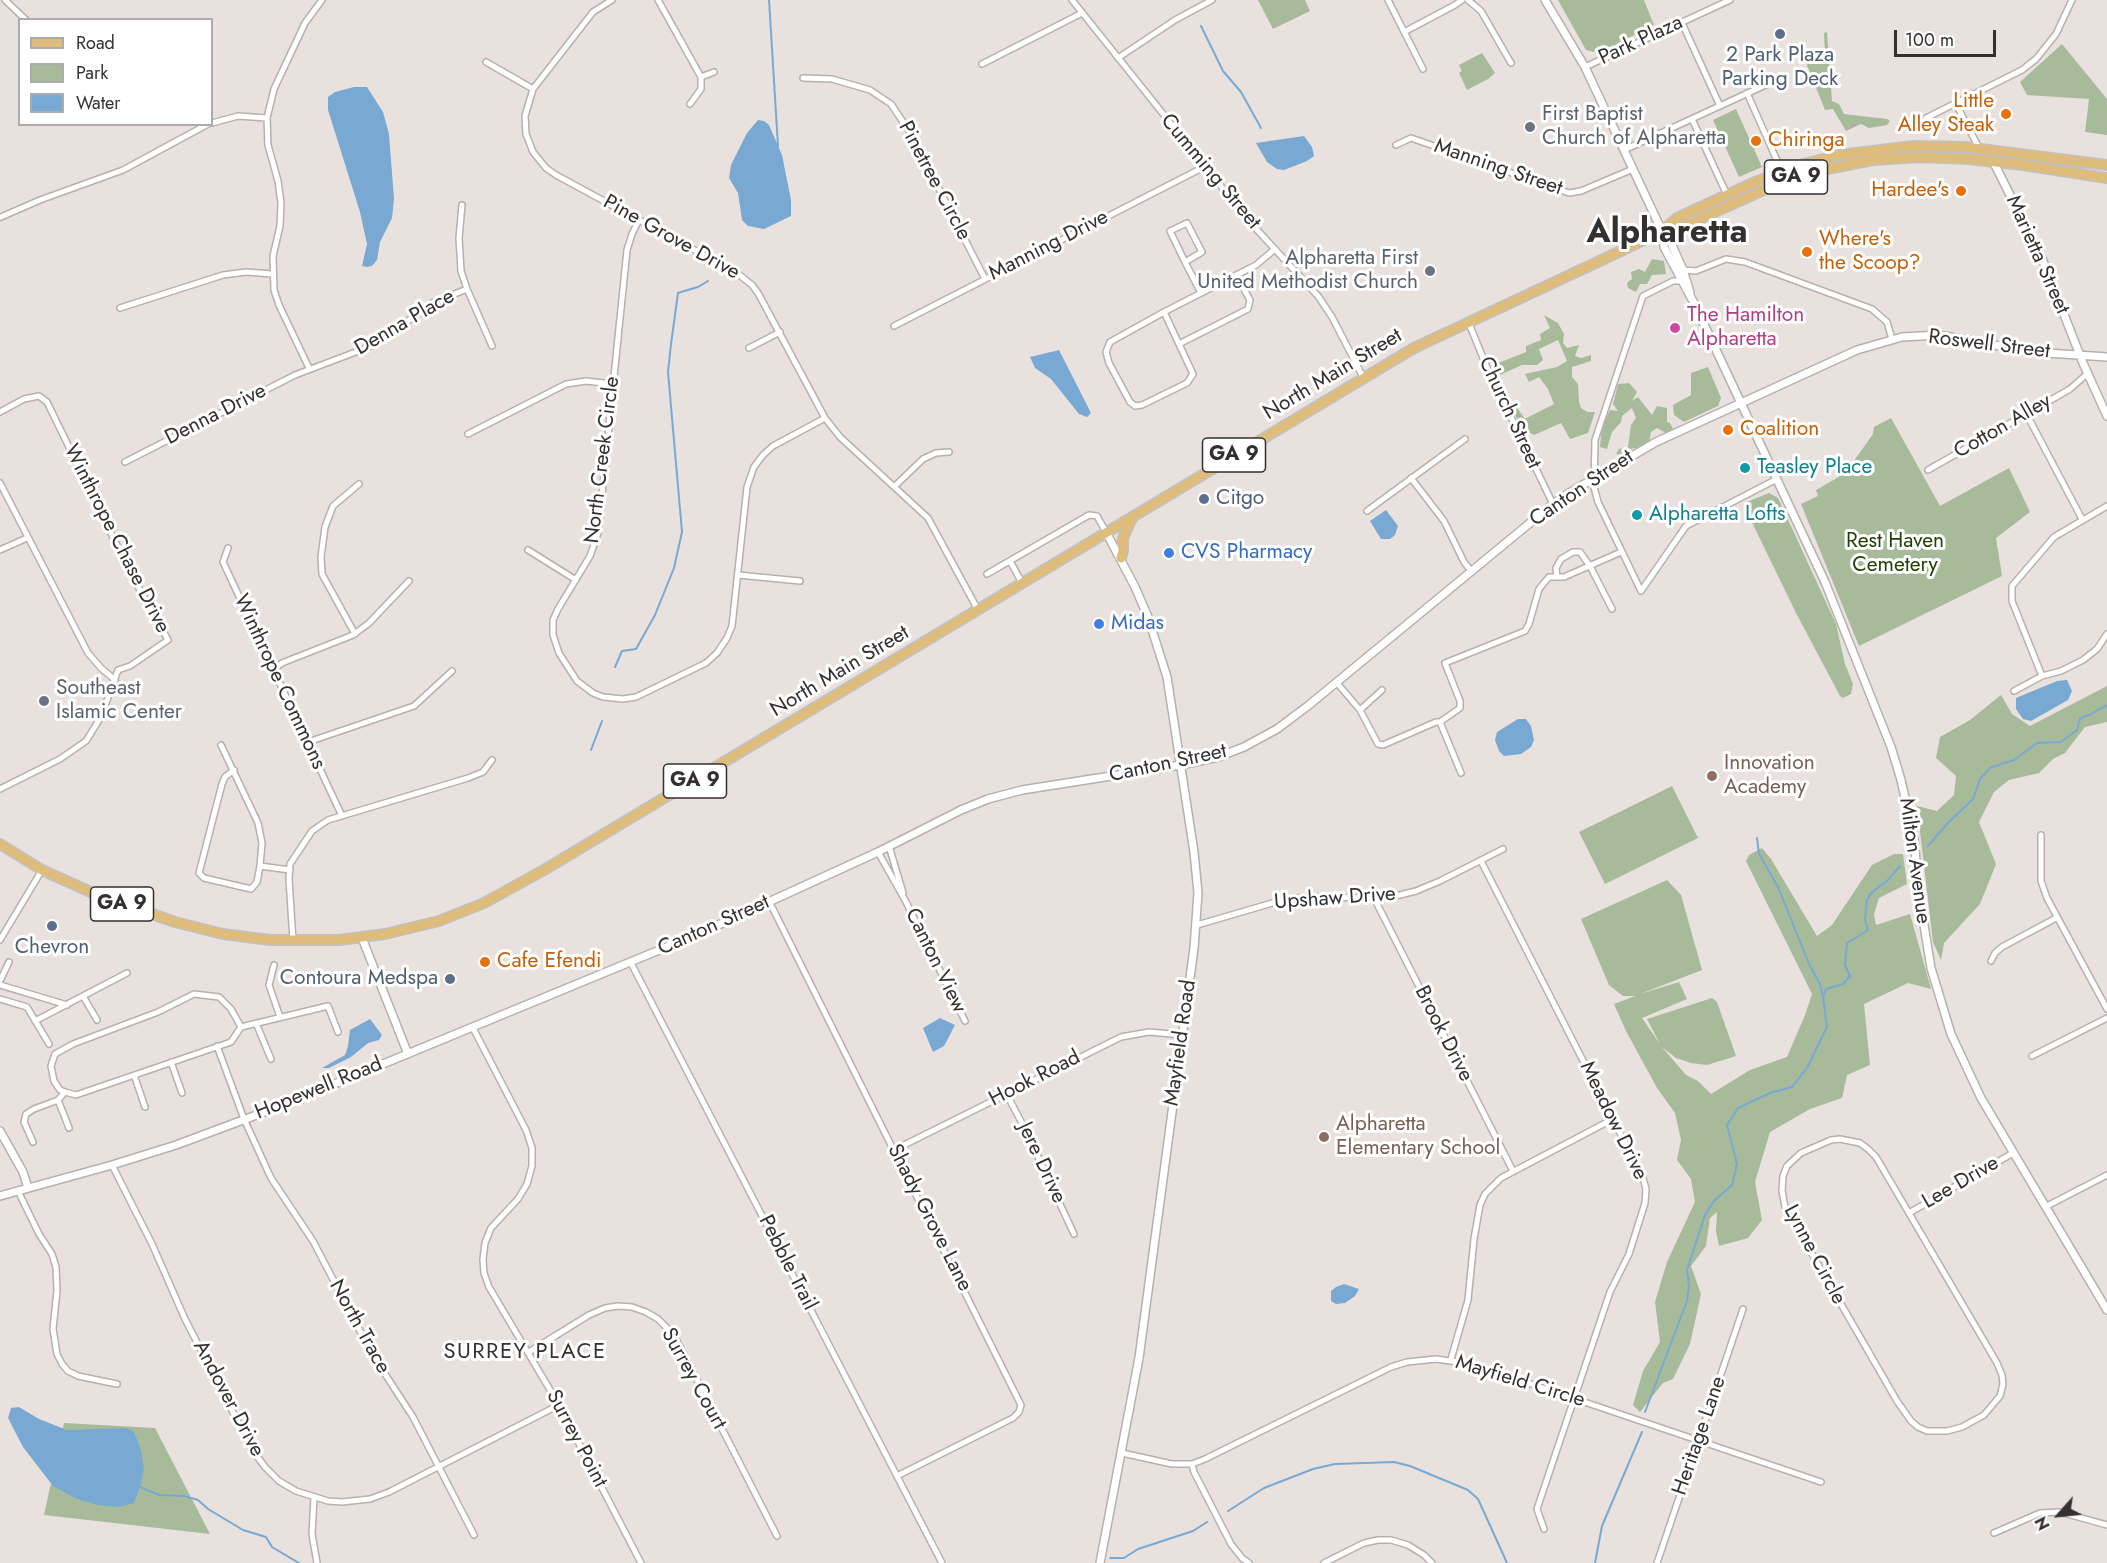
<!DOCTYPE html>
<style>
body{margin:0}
#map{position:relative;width:2107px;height:1563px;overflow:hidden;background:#e8e1de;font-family:Jost,sans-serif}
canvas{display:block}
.legend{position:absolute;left:18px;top:18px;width:195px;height:108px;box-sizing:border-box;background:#fff;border:2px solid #adacac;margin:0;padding:8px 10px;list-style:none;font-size:18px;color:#33302f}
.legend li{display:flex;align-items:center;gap:12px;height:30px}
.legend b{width:30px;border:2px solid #adacac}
.north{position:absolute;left:2029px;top:1485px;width:60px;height:60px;-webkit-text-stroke:4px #fff;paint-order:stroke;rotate:243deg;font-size:16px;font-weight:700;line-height:24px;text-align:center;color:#33302f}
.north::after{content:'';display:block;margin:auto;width:21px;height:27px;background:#33302f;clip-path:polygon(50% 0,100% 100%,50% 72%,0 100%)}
.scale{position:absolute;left:1894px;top:30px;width:102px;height:27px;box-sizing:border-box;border:3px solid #33302f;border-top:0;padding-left:8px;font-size:18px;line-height:21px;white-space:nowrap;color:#33302f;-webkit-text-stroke:4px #fff;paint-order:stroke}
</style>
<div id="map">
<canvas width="2107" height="1563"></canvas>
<ul class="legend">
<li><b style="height:8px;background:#debc7b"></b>Road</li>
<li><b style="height:16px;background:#a7bb9a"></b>Park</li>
<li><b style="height:16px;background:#79a9d3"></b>Water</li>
</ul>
<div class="north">N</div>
<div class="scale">100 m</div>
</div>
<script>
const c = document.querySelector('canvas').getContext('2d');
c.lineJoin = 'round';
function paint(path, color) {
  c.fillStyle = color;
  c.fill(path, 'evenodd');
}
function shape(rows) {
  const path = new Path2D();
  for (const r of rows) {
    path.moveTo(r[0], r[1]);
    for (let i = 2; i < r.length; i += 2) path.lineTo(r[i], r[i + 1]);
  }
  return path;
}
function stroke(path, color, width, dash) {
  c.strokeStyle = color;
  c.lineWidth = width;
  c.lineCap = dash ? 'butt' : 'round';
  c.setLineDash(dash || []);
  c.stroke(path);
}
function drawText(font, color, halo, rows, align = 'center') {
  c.font = font + ' Jost,sans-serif';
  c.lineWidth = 6;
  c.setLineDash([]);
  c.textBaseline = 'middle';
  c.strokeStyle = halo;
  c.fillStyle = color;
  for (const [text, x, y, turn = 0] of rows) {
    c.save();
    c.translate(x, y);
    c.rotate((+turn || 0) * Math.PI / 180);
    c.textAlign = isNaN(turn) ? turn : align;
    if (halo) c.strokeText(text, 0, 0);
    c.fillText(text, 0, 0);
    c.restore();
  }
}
paint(shape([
 [1258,0,1305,0,1310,11,1273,29],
 [1558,0,1644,0,1654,25,1599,53,1586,50],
 [1827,32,1832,101,1839,104,1844,114,1887,119,1890,121,1887,125,1869,128,1861,124,1846,131,1833,109,1825,110,1807,65,1811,56,1825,53,1824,33],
 [2062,44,2107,99,2107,135,2085,132,2089,99,2027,95,2020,82],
 [1482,53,1495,73,1488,79,1467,90,1459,73,1462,71,1459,65],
 [1736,109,1762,167,1739,177,1713,120],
 [1652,259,1664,261,1666,274,1652,275,1647,284,1640,284,1636,292,1628,288,1627,283,1632,279,1631,272,1639,269,1645,272],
 [1544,315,1558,323,1564,334,1563,343,1567,348,1579,345,1575,356,1581,358,1591,355,1591,361,1572,367,1572,377,1578,384,1579,402,1581,408,1587,412,1595,412,1588,433,1570,439,1561,423,1534,435,1522,429,1508,401,1515,405,1525,419,1554,404,1548,389,1539,377,1529,382,1525,374,1557,367,1567,361,1558,340,1539,349,1543,360,1537,365,1522,365,1500,375,1492,361,1501,362,1526,352,1526,346,1541,340,1540,334,1550,328],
 [1708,367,1721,398,1718,406,1684,422,1674,415,1673,405,1691,395,1691,373],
 [1629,383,1637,392,1632,401,1638,397,1652,415,1657,406,1667,408,1667,422,1670,423,1673,429,1666,433,1657,428,1651,432,1649,443,1637,449,1633,448,1623,456,1616,454,1619,449,1628,447,1631,425,1636,418,1632,408,1622,416,1621,422,1612,432,1607,449,1600,447,1602,427,1610,410,1618,411,1613,404,1618,384],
 [1891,418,1940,506,2009,468,2030,512,1996,538,2002,576,1859,646,1801,504,1818,496,1816,490,1837,478,1849,468,1873,434,1874,427],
 [1769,493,1778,498,1836,624,1845,664,1853,684,1851,694,1843,698,1840,696,1796,613,1745,508,1747,502],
 [2107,686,2107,722,2085,727,2065,753,2053,759,2039,773,2009,780,1994,792,1979,822,1996,864,1980,904,1944,943,1941,960,1933,942,1917,806,1937,811,1954,795,1956,776,1936,758,1940,737,1970,720,2001,695,2012,714,2030,726],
 [1672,786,1698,838,1605,884,1579,832],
 [1762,848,1771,859,1817,936,1832,925,1872,865,1894,854,1903,854,1907,884,1879,898,1874,914,1876,925,1910,914,1931,989,1908,983,1864,1004,1870,1065,1847,1075,1842,1098,1810,1109,1770,1132,1755,1182,1762,1220,1748,1238,1719,1246,1716,1231,1717,1212,1710,1218,1706,1246,1691,1266,1701,1294,1690,1344,1673,1379,1663,1383,1640,1412,1633,1405,1643,1371,1660,1342,1655,1302,1667,1262,1695,1202,1691,1179,1677,1160,1681,1140,1675,1113,1657,1088,1626,1031,1614,1004,1635,996,1623,996,1609,985,1581,919,1667,880,1681,895,1702,970,1640,994,1679,982,1687,999,1642,1018,1660,1044,1647,1019,1712,998,1717,1002,1736,1056,1707,1065,1691,1063,1676,1058,1662,1047,1686,1075,1698,1081,1711,1094,1750,1070,1787,1057,1805,1015,1812,994,1746,861,1749,855],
 [64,1423,155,1428,210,1534,44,1515]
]), '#a7bb9a');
paint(shape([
 [354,87,367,87,383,112,389,134,394,199,392,218,380,242,377,260,372,266,367,267,362,266,367,244,360,212,328,110,328,97,335,92],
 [758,120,764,121,769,125,782,155,791,200,791,216,764,229,748,226,742,220,738,193,729,178,731,165,747,133],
 [1304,136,1312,147,1314,156,1307,161,1284,170,1277,169,1267,162,1256,143],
 [1059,350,1091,413,1087,417,1079,414,1051,379,1035,368,1030,357],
 [1386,510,1398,526,1395,535,1390,539,1381,539,1370,521],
 [2067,680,2072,691,2068,700,2031,721,2023,719,2016,709,2016,698,2057,681],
 [1518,719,1526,719,1531,726,1534,740,1531,747,1521,754,1504,756,1499,751,1495,740,1497,732],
 [940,1018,955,1025,944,1046,933,1052,923,1028],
 [370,1019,382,1035,379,1040,368,1043,351,1057,329,1068,322,1068,345,1055,348,1046,350,1030],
 [1344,1284,1359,1289,1355,1296,1345,1303,1336,1304,1331,1301,1331,1291,1336,1287],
 [19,1407,39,1419,67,1430,126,1428,134,1432,141,1450,144,1469,140,1487,134,1503,119,1507,97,1505,75,1498,53,1486,23,1447,8,1418,11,1408]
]), '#79a9d3');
stroke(shape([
 [769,0,778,146],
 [1201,26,1223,71,1241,92,1261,128],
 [615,667,622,651,636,649,655,615,674,568,682,532,668,372,671,344,678,293,698,287,708,281],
 [591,750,602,721],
 [1757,838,1759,854,1778,887,1809,964,1820,984,1823,997],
 [1928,846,1946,825,1973,799,1980,779,1990,768,2014,760,2037,743,2061,742,2077,730,2080,718,2089,715,2107,705],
 [1645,1412,1687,1301,1689,1286,1687,1270,1705,1215,1714,1201,1732,1185,1737,1164,1727,1125,1738,1108,1770,1093,1792,1087,1807,1068,1827,1027,1823,997,1826,989,1843,984,1850,976,1845,965,1847,943,1868,930,1865,919,1867,900,1871,893,1887,881,1900,866],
 [140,1487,159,1495,184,1496,198,1500,208,1509,243,1530,266,1537,272,1547,299,1563],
 [1228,1511,1264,1488,1313,1469,1335,1464,1394,1462,1410,1466,1468,1490,1478,1499,1507,1563],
 [1110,1558,1124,1558,1138,1549,1193,1531,1207,1522],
 [1595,1563,1602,1526,1642,1432]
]), '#79a9d3', 2);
const minor = shape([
 [5,0,26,20],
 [612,0,593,12,533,89,525,116,526,134,533,152,546,168,556,175,737,273,752,285,758,293,825,418,840,437,928,518,978,610],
 [658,0,701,77,701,89,690,104],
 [1072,0,1248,220,1318,296,1332,317,1363,377],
 [1388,0,1423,69],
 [1468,0,1481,11,1511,63],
 [1682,23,1720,106],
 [1404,32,1455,5,1462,0],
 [1118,58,1175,20,1212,0],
 [486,62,533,89],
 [982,64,1082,13],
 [1585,67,1730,0],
 [701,77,714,72],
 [803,78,832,79,870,90,891,104,911,134,985,279],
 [1747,93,1783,174],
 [1956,104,1979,148],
 [1926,118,2022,70,2036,59,2056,34,2072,0],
 [1692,119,1727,195],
 [212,123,238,116,267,118],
 [1396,145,1411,138,1569,193,1581,191,1633,169],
 [1624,150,1772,82],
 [462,205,459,238,461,271,467,289,492,346],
 [1,217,40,200,123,170,208,124],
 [639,220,632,234,627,250,598,533,590,556,558,609,553,620,553,635,559,653,577,681,593,693,603,697,623,699,636,697,706,663,717,653,727,638,732,626,747,487,754,467,763,455,773,446,825,418],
 [1185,262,1202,252,1187,223,1170,231,1185,262,1201,293],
 [1683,270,1696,271,1726,259,1745,262,1872,309,1887,322,1892,339],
 [1680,281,1673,281,1643,296,1595,440,1594,487,1598,502,1641,591,1686,526,1777,479],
 [120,308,223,275,246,272,272,274],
 [1164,312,1193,374,1187,383,1142,405,1135,406,1130,402,1109,363,1106,352,1110,342,1164,312,1256,265,1275,249],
 [1468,321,1488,370,1553,504],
 [894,326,1204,167],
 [1179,344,1248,309,1250,300,1236,275],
 [749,348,780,332],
 [309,368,279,305,274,290,273,256,280,226,281,203,278,181,268,145,267,118,274,89,305,23,322,0],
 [0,412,24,399,39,396,47,402,130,572,168,640,130,666,118,670,101,717,86,741,60,759,0,789],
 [2027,415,2082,519],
 [468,434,566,384,586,381,613,384],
 [125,462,295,375,369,347,389,335,432,303,467,289],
 [1928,470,2070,389,2087,374],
 [1411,478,1444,521,1464,562,1472,572],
 [0,483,88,653,101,668,115,680],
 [895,486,923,459,936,453,949,452],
 [1367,511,1465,439],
 [228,548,223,562,342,816],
 [0,550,27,538],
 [528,550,576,580],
 [1010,561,1022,583],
 [987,574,1089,515,1097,516,1106,532],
 [738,575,800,581],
 [1557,577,1556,568,1561,559,1573,552,1580,552,1590,566,1612,609],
 [355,634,322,574,321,557,325,527,333,506,359,484],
 [274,669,282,663,353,635,369,623,409,581],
 [2042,676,2012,601,2012,586,2054,537,2107,506],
 [1337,683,1360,710,1378,744,1383,745,1436,722,1440,722,1461,773],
 [2014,691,2042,676,2061,671,2083,660,2097,649,2107,634],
 [1360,710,1382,690],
 [1440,722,1460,708,1460,701,1445,663,1525,631,1529,624,1539,589,1549,577,1564,577,1621,552],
 [308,742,414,706,452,671],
 [221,745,258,823,262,843,260,866,290,870],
 [234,770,225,777,222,784,199,873,204,878,251,889,257,882,260,866],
 [2041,835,2041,881,2047,898,2107,1009],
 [889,846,903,893],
 [878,852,905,900,965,1021],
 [1481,861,1643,1178,1646,1189,1645,1203,1629,1254,1610,1292,1537,1509,1544,1529],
 [1374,898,1513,1171],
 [769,901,1021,1405,1019,1412,1013,1418,897,1476],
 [1197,925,1286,899,1308,897,1374,898,1400,895,1416,891,1440,881,1503,849],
 [0,940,42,870],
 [293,941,289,879,290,864,312,831,328,820,468,778,483,772,492,760],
 [1991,961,1995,953,2002,947,2056,918],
 [631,963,942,1563],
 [274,965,269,985,280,1017],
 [0,981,9,962],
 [0,985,67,1005],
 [83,996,97,1020],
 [0,999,27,1007,49,1044],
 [35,1021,127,973],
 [256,1023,271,1059],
 [241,1027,328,1006,338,1032],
 [473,1028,526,1130,532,1148,532,1166,527,1184,518,1199,491,1228,485,1243,483,1259,484,1273,489,1287,559,1405,641,1563],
 [217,1046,244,1119,271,1178,313,1241,372,1354,413,1417,474,1535],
 [2032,1056,2107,1018],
 [171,1062,182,1093],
 [134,1075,145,1107],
 [1006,1093,1025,1129,1074,1234],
 [58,1100,69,1128],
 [1840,1139,1860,1143,1868,1149,1876,1157,1997,1363,2002,1375,2003,1384,2000,1396,1984,1415,1962,1427,1947,1431,1927,1431,1918,1427,1911,1421,1897,1401,1785,1207,1782,1191,1783,1176,1787,1166,1801,1153,1831,1140,1840,1139],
 [33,1142,24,1122,26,1114,34,1109,58,1100,65,1092,76,1095,231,1042,241,1027,231,1009,219,997,194,994,158,1012,73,1044,55,1054,51,1066,54,1081,60,1090,65,1092],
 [894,1150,1121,1037,1149,1032,1182,1035],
 [112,1165,152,1244,185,1319,253,1451,265,1467,279,1481,296,1491,328,1501,342,1502,370,1499,389,1492,559,1405],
 [18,1191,39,1234,52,1254,56,1267,57,1291,53,1329,57,1354,62,1364,68,1371,78,1376,117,1384],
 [2045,1207,2107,1175],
 [1909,1213,2013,1153],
 [529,1352,589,1315,605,1308,618,1306,632,1307,646,1312,658,1319,667,1328,676,1339,777,1536],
 [1451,1359,1468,1300,1474,1239,1480,1205,1485,1194,1501,1178,1613,1119],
 [1122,1453,1172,1464,1192,1464,1205,1459,1391,1367,1407,1362,1436,1359,1472,1364,1821,1482],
 [1192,1464,1194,1472,1231,1544,1242,1558,1249,1563],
 [314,1498,312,1534,317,1563],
 [1994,1533,2040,1513,2060,1512,2107,1525],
 [1324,1563,1364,1543,1378,1540,1391,1540,1408,1545,1424,1555,1432,1563],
 [1657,1563,1743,1309]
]);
const tertiary = shape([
 [1545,0,1585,67,1662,231,1671,243,1683,270,1690,292],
 [1993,161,2043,261,2083,363,2107,416],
 [1662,231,1664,247,1694,303,1825,582,1891,747,1901,780,1914,838,1919,894,1931,968,1951,1034,1981,1098,2107,1310],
 [362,938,408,1054],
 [0,1131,23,1172,28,1188],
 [0,1196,112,1165,176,1145,286,1104,703,932,878,852,961,810,988,799,1022,790,1181,765,1218,757,1244,747,1277,729,1309,705,1553,504,1569,493,1656,442,1857,350,1902,337,1939,335,2033,352,2107,357],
 [1100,1563,1139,1358,1194,948,1198,893,1194,852,1167,677,1148,617,1135,587,1106,532]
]);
const primary = shape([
 [1664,230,1682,227,1770,187,1794,178,1822,170,1873,160,1919,157,1969,159,2023,165,2107,178],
 [1121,558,1123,551,1123,538,1133,516],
 [0,844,42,870,95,894,175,922,223,934,270,940,339,940,385,934,439,921,484,903,544,870,1414,348,1621,251,1662,231,1677,218,1755,182,1800,165,1839,155,1914,146,1965,147,2107,165]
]);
stroke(minor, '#b7b0ad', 8);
stroke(tertiary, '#b7b0ad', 10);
stroke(primary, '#c2c1c1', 12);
stroke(minor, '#fff', 5);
stroke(tertiary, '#fff', 7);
stroke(primary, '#debc7b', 9);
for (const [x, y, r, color] of [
 [1780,34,6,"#5c6f8a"],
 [2006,114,6,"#e8710a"],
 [1530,127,6,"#6b7280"],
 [1756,141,6,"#e8710a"],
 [1961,191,6,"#e8710a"],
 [1807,252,6,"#e8710a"],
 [1430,271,6,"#6b7280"],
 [1675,328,6,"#d1479c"],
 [1728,430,6,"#e8710a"],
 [1745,468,6,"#0f9aa8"],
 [1204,499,6,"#5c6f8a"],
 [1637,515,6,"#0f9aa8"],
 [1169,553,6,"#3f7fe0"],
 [1099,624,6,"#3f7fe0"],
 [44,701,6,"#6b7280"],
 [1712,776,6,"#8d6e63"],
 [52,926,6,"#5c6f8a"],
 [485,962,6,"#e8710a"],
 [450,979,6,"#5c6f8a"],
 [1324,1137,6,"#8d6e63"]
]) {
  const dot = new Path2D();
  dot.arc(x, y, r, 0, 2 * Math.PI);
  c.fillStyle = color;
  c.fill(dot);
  stroke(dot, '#fff', 2);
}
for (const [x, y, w] of [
 [1796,177,63],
 [1234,455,63],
 [695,781,63],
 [122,904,63]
]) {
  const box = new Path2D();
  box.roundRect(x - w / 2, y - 17, w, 34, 4.5);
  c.fillStyle = '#fff';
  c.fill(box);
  stroke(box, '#33302f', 1.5);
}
drawText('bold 20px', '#33302f', null, [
 ["GA 9",1796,177],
 ["GA 9",1234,455],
 ["GA 9",695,781],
 ["GA 9",122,904]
]);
drawText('21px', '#33302f', '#fff', [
 ["Park Plaza",1641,41,-25],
 ["Manning Street",1498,168,19],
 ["Cumming Street",1210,172,50],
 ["Pinetree Circle",934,181,62],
 ["Pine Grove Drive",671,238,29],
 ["Manning Drive",1049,246,-27],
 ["Marietta Street",2037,255,66],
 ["Denna Place",405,323,-30],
 ["Roswell Street",1989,345,7],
 ["North Main Street",1333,375,-31],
 ["Church Street",1509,413,65],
 ["Denna Drive",216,415,-27],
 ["Cotton Alley",2003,427,-30],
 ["North Creek Circle",603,460,-83],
 ["Canton Street",1582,489,-34],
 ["Winthrope Chase Drive",116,539,63],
 ["North Main Street",840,672,-31],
 ["Winthrope Commons",279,682,65],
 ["Canton Street",1168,764,-12],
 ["Milton Avenue",1914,861,82],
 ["Upshaw Drive",1335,899,-4],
 ["Canton Street",714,926,-24],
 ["Canton View",935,961,64],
 ["Brook Drive",1443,1034,63],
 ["Mayfield Road",1181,1043,-82],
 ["Hook Road",1035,1079,-27],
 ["Hopewell Road",319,1089,-22],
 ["Meadow Drive",1613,1121,64],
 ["Jere Drive",1041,1163,65],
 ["Lee Drive",1961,1183,-30],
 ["Shady Grove Lane",929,1218,63],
 ["Lynne Circle",1814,1255,62],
 ["Pebble Trail",787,1263,63],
 ["North Trace",359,1327,61],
 ["Surrey Court",693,1379,61],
 ["Mayfield Circle",1520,1382,17],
 ["Andover Drive",228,1399,62],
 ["Heritage Lane",1700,1436,-71],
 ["Surrey Point",576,1439,62]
]);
drawText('21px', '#4e5e75', '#fff', [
 ["2 Park Plaza",1780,56],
 ["Parking Deck",1780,80],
 ["Citgo",1216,499,"left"],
 ["Chevron",52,948],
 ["Contoura Medspa",438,979,"right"]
]);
drawText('21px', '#c56008', '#fff', [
 ["Little",1994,102,"right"],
 ["Alley Steak",1994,126,"right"],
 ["Chiringa",1768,141],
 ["Hardee's",1949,191,"right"],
 ["Where's",1819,240],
 ["the Scoop?",1819,264],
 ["Coalition",1740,430],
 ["Cafe Efendi",497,962]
], 'left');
drawText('21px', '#5b616d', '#fff', [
 ["First Baptist",1542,115],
 ["Church of Alpharetta",1542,139],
 ["Alpharetta First",1418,259,"right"],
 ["United Methodist Church",1418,283,"right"],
 ["Southeast",56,689],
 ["Islamic Center",56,713]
], 'left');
drawText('21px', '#b23c85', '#fff', [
 ["The Hamilton",1687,316],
 ["Alpharetta",1687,340]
], 'left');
drawText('21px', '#0d838f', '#fff', [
 ["Teasley Place",1757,468],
 ["Alpharetta Lofts",1649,515]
], 'left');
drawText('21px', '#223f06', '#fff', [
 ["Rest Haven",1895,542],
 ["Cemetery",1895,566]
]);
drawText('21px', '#366cbe', '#fff', [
 ["CVS Pharmacy",1181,553],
 ["Midas",1111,624]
], 'left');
drawText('21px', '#785e54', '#fff', [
 ["Innovation",1724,764],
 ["Academy",1724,788],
 ["Alpharetta",1336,1125],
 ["Elementary School",1336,1149]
], 'left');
c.letterSpacing = '1.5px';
drawText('22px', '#33302f', '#fff', [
 ["SURREY PLACE",525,1353]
]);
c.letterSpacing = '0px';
drawText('bold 33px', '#33302f', '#fff', [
 ["Alpharetta",1667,234]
]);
</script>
